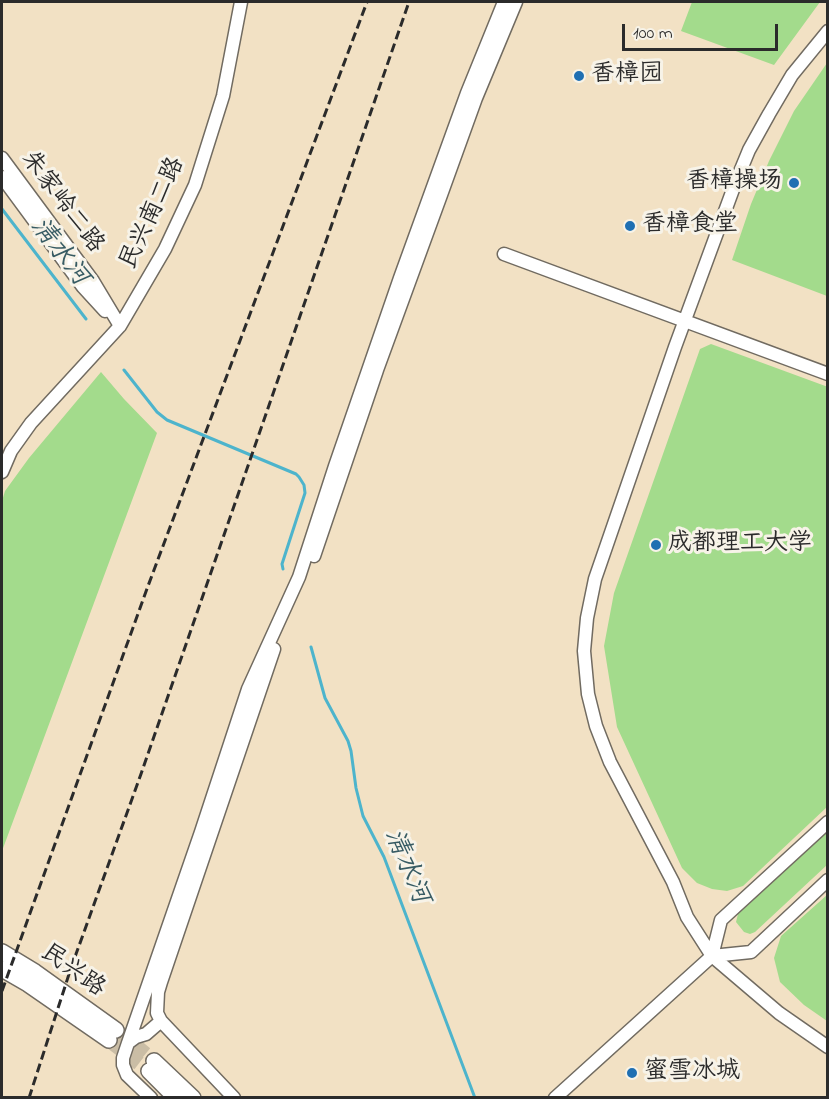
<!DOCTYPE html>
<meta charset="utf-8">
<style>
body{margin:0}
#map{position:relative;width:829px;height:1099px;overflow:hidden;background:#f2e1c4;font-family:"Indie Flower",sans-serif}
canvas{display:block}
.frame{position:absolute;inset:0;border:3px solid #2b2b2b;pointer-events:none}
.scale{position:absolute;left:622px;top:24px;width:156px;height:27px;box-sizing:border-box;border:3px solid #2b2b2b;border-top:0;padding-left:8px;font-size:18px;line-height:21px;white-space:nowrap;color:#2b2b2b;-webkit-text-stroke:4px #f7f3e8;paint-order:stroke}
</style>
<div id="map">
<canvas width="829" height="1099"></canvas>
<div class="frame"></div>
<div class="scale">100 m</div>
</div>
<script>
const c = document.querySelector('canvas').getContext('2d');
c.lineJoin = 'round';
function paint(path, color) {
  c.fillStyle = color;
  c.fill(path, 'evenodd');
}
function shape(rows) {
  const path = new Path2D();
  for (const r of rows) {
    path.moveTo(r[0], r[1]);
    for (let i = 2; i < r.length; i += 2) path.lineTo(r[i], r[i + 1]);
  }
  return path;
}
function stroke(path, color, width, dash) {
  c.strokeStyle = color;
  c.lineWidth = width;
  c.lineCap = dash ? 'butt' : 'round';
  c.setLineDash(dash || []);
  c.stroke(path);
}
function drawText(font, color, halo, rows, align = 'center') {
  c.font = font + ' "Indie Flower","LXGW WenKai TC",sans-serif';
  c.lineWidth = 6;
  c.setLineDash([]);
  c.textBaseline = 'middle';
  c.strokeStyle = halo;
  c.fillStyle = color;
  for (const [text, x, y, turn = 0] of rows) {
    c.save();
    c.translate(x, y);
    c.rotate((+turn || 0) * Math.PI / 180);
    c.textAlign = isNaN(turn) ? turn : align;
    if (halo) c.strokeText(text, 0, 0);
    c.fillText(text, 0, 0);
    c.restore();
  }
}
paint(shape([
 [692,2,820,2,774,65,681,31],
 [827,63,827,296,732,260,751,204,769,161,794,111],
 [711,344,828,387,827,807,743,886,727,891,712,889,697,883,682,868,617,727,604,646,614,593,700,349],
 [101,372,124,399,157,433,2,851,2,501,5,491,29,458],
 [827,831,827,865,755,932,750,934,744,932,736,922,738,914],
 [827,895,827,1021,804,1005,780,982,774,958,781,936]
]), '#a3db8c');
stroke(shape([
 [2,209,86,319],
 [124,370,157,412,167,420,296,474,299,477,304,485,305,493,282,564,283,569],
 [311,647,325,698,348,741,351,751,356,788,363,816,384,857,475,1098]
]), '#4db4cc', 3);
stroke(shape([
 [116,1030,154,1061],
 [109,1040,149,1071]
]), '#cabda5', 15, [15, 8]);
const minor = shape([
 [828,31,792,75,769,114,749,150,735,184,675,347,595,579,587,618,584,651,588,694,596,726,610,762,673,882,687,917,712,956,779,1013,828,1047],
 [2,158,93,281,120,326],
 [2,177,83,287,105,311],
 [504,254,828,374],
 [2,472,11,451,31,423,120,326,165,249,195,185,223,96,241,2],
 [314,556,377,370,441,195,476,98,516,2],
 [712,956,751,952,828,880],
 [161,1021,157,1013,158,992,161,982,274,649],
 [128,1043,201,832,248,689,299,577,335,466,400,278,467,93,504,2],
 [151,1098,127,1075,123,1065,123,1058,128,1043,136,1037,146,1034,161,1021,234,1098],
 [555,1098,712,956,721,920,828,822]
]);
const major = shape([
 [2,952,35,972,116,1030],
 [2,969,28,984,109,1040],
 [154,1061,193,1098],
 [149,1071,176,1098]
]);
stroke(minor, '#716b61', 15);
stroke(major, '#716b61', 18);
stroke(minor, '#fff', 12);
stroke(major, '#fff', 15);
stroke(shape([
 [2,991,148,586,367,2],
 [29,1098,71,968,141,774,409,2]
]), '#2b2b2b', 3, [9, 4.5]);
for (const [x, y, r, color] of [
 [579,76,6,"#1f6fb2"],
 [794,183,6,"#1f6fb2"],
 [630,226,6,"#1f6fb2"],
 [656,545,6,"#1f6fb2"],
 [632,1073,6,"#1f6fb2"]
]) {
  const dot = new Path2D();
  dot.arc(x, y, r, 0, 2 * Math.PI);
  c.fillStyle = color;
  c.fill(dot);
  stroke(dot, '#f7f3e8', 2);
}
drawText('24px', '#2b2b2b', '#f7f3e8', [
 ["香樟园",591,76],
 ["香樟操场",782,183,"right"],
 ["香樟食堂",642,226],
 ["成都理工大学",668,545],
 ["蜜雪冰城",644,1073]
], 'left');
drawText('24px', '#2b2b2b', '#f7f3e8', [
 ["朱家岭二路",61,203,53],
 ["民兴南二路",154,214,-65],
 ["民兴路",72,972,35]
]);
drawText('italic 26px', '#375b63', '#f7f3e8', [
 ["清水河",58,253,52],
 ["清水河",405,867,67]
]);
</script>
